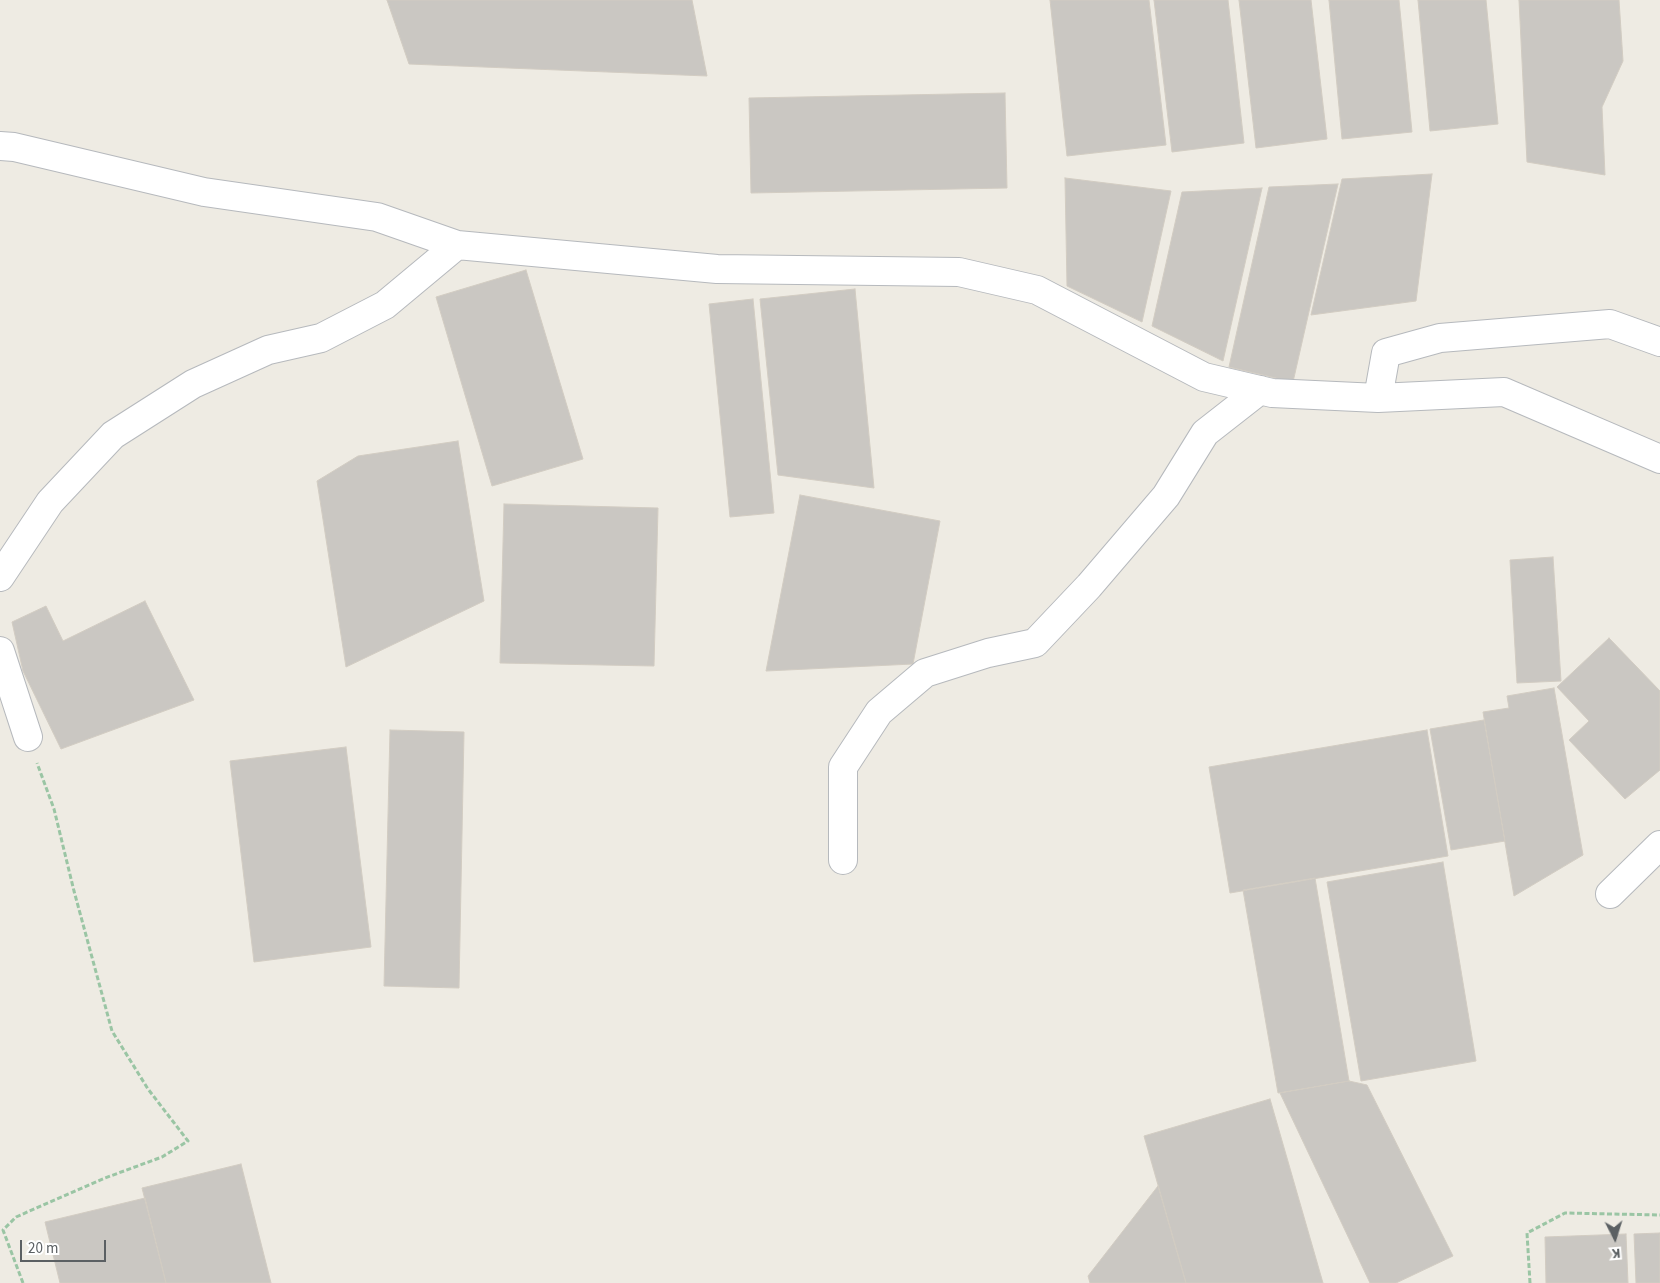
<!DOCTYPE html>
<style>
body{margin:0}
#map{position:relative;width:1660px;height:1283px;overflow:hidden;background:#eeebe3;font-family:"Source Sans 3",sans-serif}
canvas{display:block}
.north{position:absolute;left:1590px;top:1213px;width:50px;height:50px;-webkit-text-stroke:4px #fff;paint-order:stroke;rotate:175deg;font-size:14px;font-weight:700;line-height:20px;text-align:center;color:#5b6063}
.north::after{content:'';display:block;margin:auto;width:18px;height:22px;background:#5b6063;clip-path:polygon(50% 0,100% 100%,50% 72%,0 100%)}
.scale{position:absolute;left:20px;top:1240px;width:86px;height:22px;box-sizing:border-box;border:2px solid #5b6063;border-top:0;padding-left:6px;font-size:15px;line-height:18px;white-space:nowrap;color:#5b6063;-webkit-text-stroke:4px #fff;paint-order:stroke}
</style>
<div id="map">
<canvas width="1660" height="1283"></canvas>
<div class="north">K</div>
<div class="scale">20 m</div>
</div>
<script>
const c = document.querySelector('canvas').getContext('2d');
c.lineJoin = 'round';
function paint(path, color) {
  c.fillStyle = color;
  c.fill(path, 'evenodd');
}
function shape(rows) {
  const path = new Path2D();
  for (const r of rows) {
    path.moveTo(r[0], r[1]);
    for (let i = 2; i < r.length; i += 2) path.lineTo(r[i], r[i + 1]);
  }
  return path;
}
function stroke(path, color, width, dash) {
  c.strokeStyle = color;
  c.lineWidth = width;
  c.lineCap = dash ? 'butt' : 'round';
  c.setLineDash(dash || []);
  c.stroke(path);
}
const building = shape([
 [387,0,692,0,707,76,409,64,387,0],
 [1050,0,1149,0,1166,145,1067,156,1050,0],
 [1154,0,1228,0,1244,143,1172,152,1154,0],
 [1239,0,1311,0,1327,139,1256,148,1239,0],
 [1329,0,1399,0,1412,132,1342,139,1329,0],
 [1418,0,1486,0,1498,124,1430,131,1418,0],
 [1519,0,1619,0,1623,61,1602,107,1605,175,1527,162,1519,0],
 [1005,93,1007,188,751,193,749,98,1005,93],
 [1432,174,1416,301,1311,315,1342,179,1432,174],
 [1065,178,1171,191,1142,322,1067,286,1065,178],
 [1338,184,1293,382,1229,367,1269,187,1338,184],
 [1262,188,1223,361,1152,326,1182,192,1262,188],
 [526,270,583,459,492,486,436,297,526,270],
 [855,289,874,488,778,475,760,299,855,289],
 [753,299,774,513,730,517,709,304,753,299],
 [458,441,484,601,346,667,317,481,358,456,458,441],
 [800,495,940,521,913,664,766,671,800,495],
 [504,504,658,508,654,666,500,663,504,504],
 [1553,557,1561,681,1517,683,1510,560,1553,557],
 [145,601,194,700,61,749,23,671,12,622,46,606,63,641,145,601],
 [1609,638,1660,691,1660,770,1625,799,1569,740,1589,721,1557,687,1609,638],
 [1554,688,1583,855,1514,896,1483,712,1509,708,1507,696,1554,688],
 [1484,720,1505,841,1451,850,1430,729,1484,720],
 [390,730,464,732,459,988,384,986,390,730],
 [1427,730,1448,856,1230,893,1209,767,1427,730],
 [346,747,371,947,254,962,230,761,346,747],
 [1443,862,1476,1061,1361,1081,1327,882,1443,862],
 [1315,878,1349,1081,1278,1093,1243,890,1315,878],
 [1349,1081,1367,1085,1453,1256,1396,1283,1370,1283,1280,1093,1349,1081],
 [1270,1099,1323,1283,1186,1283,1144,1136,1270,1099],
 [241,1164,271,1283,166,1283,142,1188,241,1164],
 [1158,1186,1186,1283,1090,1283,1088,1276,1158,1186],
 [145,1198,166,1283,60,1283,45,1222,145,1198],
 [1660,1233,1660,1283,1636,1283,1634,1234,1660,1233],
 [1626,1234,1628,1283,1546,1283,1545,1237,1626,1234]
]);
paint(building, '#cac7c2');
stroke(building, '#d2ccc2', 1);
const street = shape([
 [0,146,14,147,204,192,377,217,457,245,717,269,959,272,1037,290,1204,377,1272,393,1378,398,1504,392,1660,459],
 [1378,398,1386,353,1440,338,1610,324,1660,342],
 [0,577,50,502,113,435,193,384,268,350,321,338,385,305,457,245],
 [0,651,28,737],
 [843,860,843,767,879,712,925,673,988,653,1035,643,1089,586,1166,496,1205,433,1260,390],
 [1610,894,1660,845]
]);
stroke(street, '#b6b9bd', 30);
stroke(shape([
 [23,1283,3,1230,16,1217,105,1178,162,1157,188,1141,148,1089,112,1031,74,891,54,809,37,763],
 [1530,1283,1527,1233,1565,1213,1660,1215]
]), '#9ac5a4', 3, [5, 2.5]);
stroke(street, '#fff', 28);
</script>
